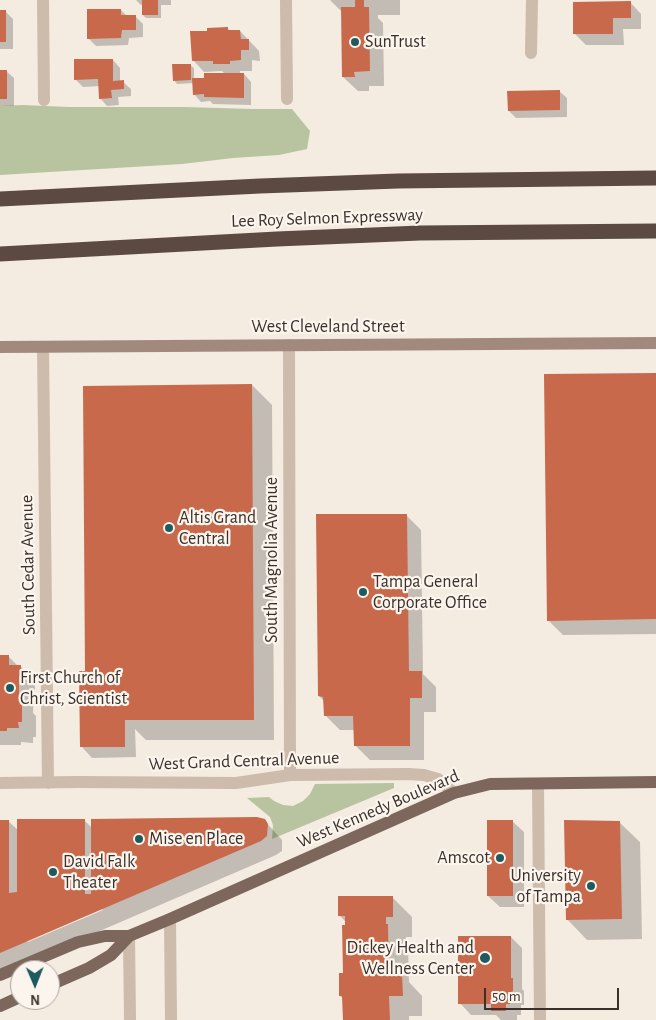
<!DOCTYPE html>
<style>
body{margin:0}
#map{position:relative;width:656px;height:1020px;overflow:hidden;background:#f4ebe1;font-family:"Alegreya Sans",sans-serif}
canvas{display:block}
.north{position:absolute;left:10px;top:960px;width:50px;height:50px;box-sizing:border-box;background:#fbf5ee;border:1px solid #aea6a0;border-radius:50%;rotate:179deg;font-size:14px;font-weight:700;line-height:20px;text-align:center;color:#3b302b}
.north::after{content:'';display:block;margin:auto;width:18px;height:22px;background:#1f5a5e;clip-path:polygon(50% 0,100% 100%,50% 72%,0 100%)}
.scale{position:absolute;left:484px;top:988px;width:135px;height:22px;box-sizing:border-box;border:2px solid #3b302b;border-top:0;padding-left:6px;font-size:15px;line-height:18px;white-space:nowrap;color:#3b302b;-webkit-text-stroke:4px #fbf5ee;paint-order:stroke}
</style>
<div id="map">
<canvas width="656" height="1020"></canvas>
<div class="north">N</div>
<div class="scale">50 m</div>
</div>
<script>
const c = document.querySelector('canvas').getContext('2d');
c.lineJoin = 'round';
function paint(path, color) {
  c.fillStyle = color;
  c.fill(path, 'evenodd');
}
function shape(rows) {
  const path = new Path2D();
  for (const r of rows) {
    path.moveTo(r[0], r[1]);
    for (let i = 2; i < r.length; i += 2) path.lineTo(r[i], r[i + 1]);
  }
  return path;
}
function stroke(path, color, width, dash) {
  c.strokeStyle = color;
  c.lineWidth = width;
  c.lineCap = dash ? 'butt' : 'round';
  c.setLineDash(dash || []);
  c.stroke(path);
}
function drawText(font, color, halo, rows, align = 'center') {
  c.font = font + ' "Alegreya Sans",sans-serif';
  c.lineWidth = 4.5;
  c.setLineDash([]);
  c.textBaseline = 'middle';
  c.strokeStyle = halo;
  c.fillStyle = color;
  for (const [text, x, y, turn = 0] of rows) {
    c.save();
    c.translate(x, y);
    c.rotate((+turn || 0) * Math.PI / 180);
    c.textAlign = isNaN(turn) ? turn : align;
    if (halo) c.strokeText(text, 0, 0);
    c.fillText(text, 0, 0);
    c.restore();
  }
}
paint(shape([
 [22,105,69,107,184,107,253,109,292,109,310,131,307,149,279,155,233,158,182,164,0,175,0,106],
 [394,783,394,788,272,839,273,825,270,817,247,798,269,797,274,801,283,805,293,806,303,801,310,794,315,784]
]), '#b8c4a0');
paint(shape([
 [136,0,171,0,171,5,161,5,161,18,146,18,143,15,143,5,141,5],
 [330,0,400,0,400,15,378,15,378,18,383,23,384,86,369,86,369,91,358,91,343,77,342,12],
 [630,2,641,14,641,29,623,29,624,45,586,45,574,33],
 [121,10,127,16,135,16,143,24,143,37,129,38,128,45,96,46,88,38],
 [0,11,5,11,13,19,13,49,0,49],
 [228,29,230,31,240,31,259,51,260,61,252,60,252,71,240,71,240,74,244,74,251,82,251,105,213,104,210,101,201,102,194,94,194,83,177,84,174,80,190,65,194,68,194,79,205,79,225,74,222,71,204,72,193,60,208,33],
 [113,60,120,68,120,82,123,82,131,89,131,96,118,97,119,105,107,106,100,98,100,86,83,87,75,79],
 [0,71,6,71,14,78,14,106,0,106],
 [559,91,567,98,567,117,516,118,509,111],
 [656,375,656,634,563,635,548,620],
 [252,385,272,405,274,740,146,740,135,729,136,757,92,758,81,746,88,672],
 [406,515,421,530,423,674,436,687,436,712,424,712,424,760,370,760,355,745,355,730,340,730,325,715,324,701,319,696],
 [0,656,8,656,18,666,20,666,35,681,35,690,34,690,33,713,36,716,36,737,33,737,33,743,21,742,21,745,0,745],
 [84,820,92,828,264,820,282,840,282,851,276,855,0,974,0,821,8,821,19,831],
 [101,908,103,910,28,942,27,940],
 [512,821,524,832,524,907,500,907,488,896],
 [619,822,640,842,642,939,587,940,567,919],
 [392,897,412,917,412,937,406,937,406,943,408,945,409,982,422,996,422,1016,409,1016,409,1020,344,1020,344,999,340,996,344,975,347,923,340,916],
 [511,937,522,948,522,989,524,991,524,1005,521,1005,521,1015,517,1015,517,1020,501,1020,496,1015,471,1015,460,1003]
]), '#0003');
paint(shape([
 [142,0,158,0,158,15,142,15],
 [355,0,364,0,364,7,369,7,370,71,354,72,355,77,342,77,341,7,355,7],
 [631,1,631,18,613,18,613,34,573,34,573,2],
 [87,9,121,9,121,15,136,15,136,30,122,30,121,38,87,39],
 [0,10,6,10,6,42,0,42],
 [228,27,228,30,240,30,241,39,249,39,249,50,241,50,241,60,230,61,230,64,213,64,213,61,192,61,190,31,207,31,207,28],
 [74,59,113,59,113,81,124,80,124,89,111,90,112,98,99,99,98,79,74,80],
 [172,64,191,64,191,80,173,81],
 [0,70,7,70,7,99,0,99],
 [204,73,244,73,244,98,204,97,204,94,193,95,192,78,204,78],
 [560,90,560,110,508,111,507,91],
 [656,373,656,619,547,621,544,374],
 [252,384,254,720,125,720,125,747,80,747,79,671,85,671,83,386],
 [316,514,407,514,409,671,422,671,422,698,410,698,410,746,354,746,353,716,324,716,323,697,318,696],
 [0,655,9,655,9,665,21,665,21,676,19,676,19,700,22,700,22,722,18,722,19,728,7,728,7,731,0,731],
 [257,817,265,819,268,824,267,836,261,841,0,953,0,820,9,820,9,893,17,892,17,819,85,819,85,894,91,894,91,819],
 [487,820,513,820,513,896,487,896],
 [564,820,620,821,622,919,566,920],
 [338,896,393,896,393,917,386,917,386,924,388,924,389,974,402,974,403,996,389,996,390,1020,343,1020,342,996,339,996,339,973,343,973,342,925,345,925,345,916,338,916],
 [458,936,511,936,511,978,513,978,513,994,510,994,510,1004,506,1004,506,1011,491,1011,491,1004,458,1004]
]), '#c8694b');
stroke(shape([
 [43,0,44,100],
 [286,0,287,99],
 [531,53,532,0],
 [289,345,290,775],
 [43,347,48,783],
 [0,783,78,782,236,783,290,775,408,774,424,775,438,779,454,793],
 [538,784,540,1020],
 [170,919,171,1020],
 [129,936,130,1020]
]), '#cdbbac', 12);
stroke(shape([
 [0,347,656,343]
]), '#a18a7d', 12);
stroke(shape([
 [0,975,78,942,105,936,129,936],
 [50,985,89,968,111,955,129,936,170,919,454,793,490,784,656,782],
 [0,1006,20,997]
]), '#7d675c', 12);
stroke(shape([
 [0,199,260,186,398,181,656,178],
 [0,254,277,239,420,233,656,231]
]), '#5c4a42', 15);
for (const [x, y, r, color] of [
 [355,42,5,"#1f5a5e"],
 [169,528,5,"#1f5a5e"],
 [363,592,5,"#1f5a5e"],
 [10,688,5,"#1f5a5e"],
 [139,839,5,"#1f5a5e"],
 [500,858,5,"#1f5a5e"],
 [53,872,5,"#1f5a5e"],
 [591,886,5,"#1f5a5e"],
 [485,958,6,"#1f5a5e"]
]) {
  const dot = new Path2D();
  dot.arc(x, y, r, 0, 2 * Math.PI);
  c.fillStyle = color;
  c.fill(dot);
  stroke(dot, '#fbf5ee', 2);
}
drawText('18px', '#3b302b', '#fbf5ee', [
 ["SunTrust",365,42],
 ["Altis Grand",179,518],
 ["Central",179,539],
 ["Tampa General",373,582],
 ["Corporate Office",373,603],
 ["First Church of",20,678],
 ["Christ, Scientist",20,699],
 ["Mise en Place",149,839],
 ["Amscot",490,858,"right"],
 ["David Falk",63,862],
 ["Theater",63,883],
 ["University",581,876,"right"],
 ["of Tampa",581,897,"right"],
 ["Dickey Health and",474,948,"right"],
 ["Wellness Center",474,969,"right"]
], 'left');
drawText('18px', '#3b302b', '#fbf5ee', [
 ["Lee Roy Selmon Expressway",327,218,-2],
 ["West Cleveland Street",328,327],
 ["South Magnolia Avenue",272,560,-90],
 ["South Cedar Avenue",28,565,-91],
 ["West Grand Central Avenue",244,761,-2],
 ["West Kennedy Boulevard",378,809,-23]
]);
</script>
